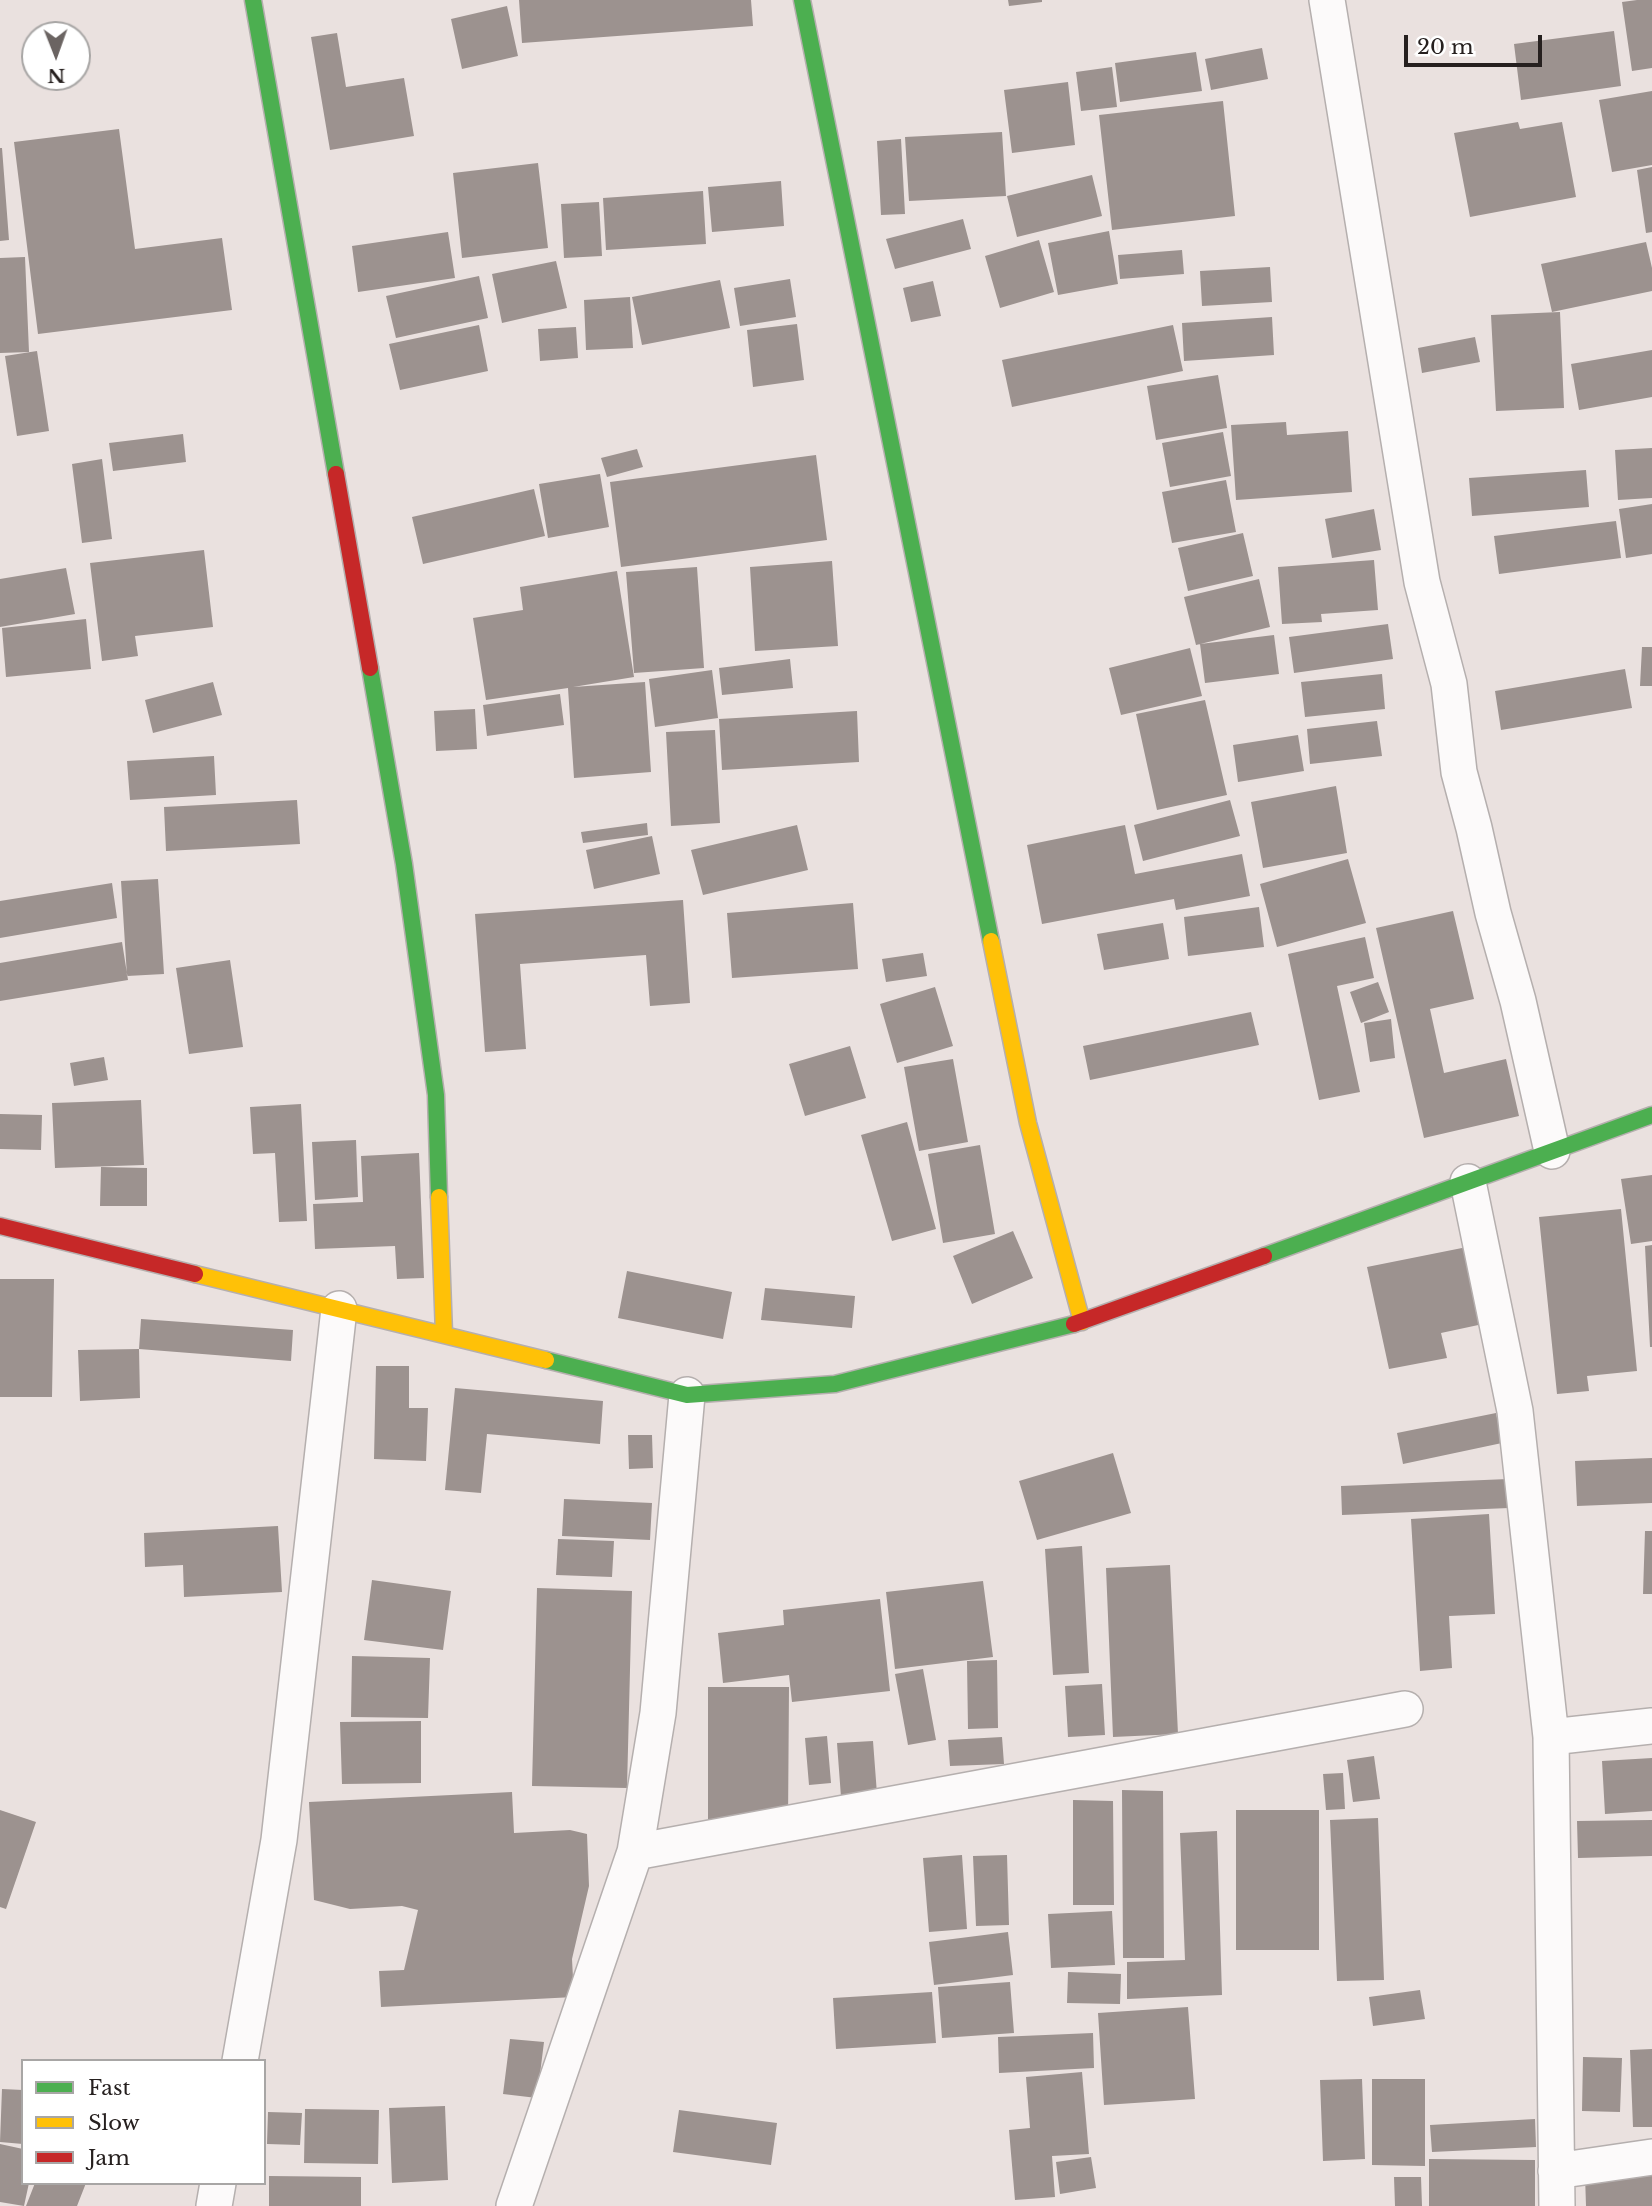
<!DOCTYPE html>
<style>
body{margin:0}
#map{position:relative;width:1652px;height:2206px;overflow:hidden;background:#eae1df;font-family:"Libre Baskerville",serif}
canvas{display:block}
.legend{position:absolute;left:21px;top:2059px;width:245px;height:126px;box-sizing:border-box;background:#fff;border:2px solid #a8a6a5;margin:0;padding:9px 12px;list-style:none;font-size:21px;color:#26201f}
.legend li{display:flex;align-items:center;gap:14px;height:35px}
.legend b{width:35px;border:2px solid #a8a6a5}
.north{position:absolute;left:21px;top:21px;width:70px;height:70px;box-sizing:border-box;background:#fff;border:2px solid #a8a6a5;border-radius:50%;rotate:179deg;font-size:19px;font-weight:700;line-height:28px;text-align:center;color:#26201f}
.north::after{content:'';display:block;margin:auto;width:24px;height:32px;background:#6b6462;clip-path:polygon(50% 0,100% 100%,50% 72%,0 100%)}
.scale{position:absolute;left:1404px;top:35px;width:138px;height:32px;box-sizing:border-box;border:4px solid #26201f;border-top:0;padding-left:9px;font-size:21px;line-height:24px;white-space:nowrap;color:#26201f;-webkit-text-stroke:5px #fff;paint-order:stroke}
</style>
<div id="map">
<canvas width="1652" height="2206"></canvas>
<ul class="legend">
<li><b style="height:9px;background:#4caf50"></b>Fast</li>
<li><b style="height:9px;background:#ffc107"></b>Slow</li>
<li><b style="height:9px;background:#c62828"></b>Jam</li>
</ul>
<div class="north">N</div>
<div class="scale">20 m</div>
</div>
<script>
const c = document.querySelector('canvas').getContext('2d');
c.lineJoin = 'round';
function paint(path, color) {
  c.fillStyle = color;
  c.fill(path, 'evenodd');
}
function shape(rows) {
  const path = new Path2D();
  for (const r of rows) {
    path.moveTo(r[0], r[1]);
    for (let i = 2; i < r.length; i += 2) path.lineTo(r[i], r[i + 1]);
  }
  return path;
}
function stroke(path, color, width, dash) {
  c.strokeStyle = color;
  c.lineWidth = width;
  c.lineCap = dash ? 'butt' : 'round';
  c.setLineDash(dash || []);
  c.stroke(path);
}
paint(shape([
 [519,0,751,0,753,26,522,43],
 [1008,0,1042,0,1042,2,1009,6],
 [1637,0,1652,0,1652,68,1632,71,1622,2],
 [507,6,518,56,462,69,451,19],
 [1614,31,1621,86,1521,100,1514,44],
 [337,33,346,87,404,78,414,136,330,150,311,37],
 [1262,48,1268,79,1211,90,1205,59],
 [1196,52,1202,91,1120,102,1115,63],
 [1112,67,1117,107,1081,111,1076,72],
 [1068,82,1075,145,1012,153,1004,90],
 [1652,91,1652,165,1612,172,1599,100],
 [1223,101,1235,216,1112,230,1099,115],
 [1518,122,1520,129,1562,122,1576,197,1470,217,1454,133],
 [119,129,135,249,222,238,232,310,38,334,14,142],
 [1002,132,1006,196,909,201,905,137],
 [901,139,905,214,881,215,877,141],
 [0,148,2,148,9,240,0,241],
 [538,163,548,248,462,258,453,173],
 [1652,167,1652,232,1646,233,1637,170],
 [1092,175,1102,216,1017,237,1007,196],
 [781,181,784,226,712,232,708,187],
 [703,191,706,244,606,250,603,198],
 [599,202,602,256,564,258,561,204],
 [963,219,971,249,895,269,886,239],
 [1109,231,1118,284,1058,295,1048,243],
 [448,232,455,278,358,292,352,246],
 [1039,240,1054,292,1000,308,985,256],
 [1646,242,1652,268,1652,291,1552,312,1541,264],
 [1182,250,1184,274,1120,279,1118,255],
 [25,257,29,352,0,353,0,258],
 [556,261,567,308,502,323,492,274],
 [1270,267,1272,302,1202,306,1200,271],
 [479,276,488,318,396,338,386,296],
 [790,279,796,317,740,326,734,288],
 [720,280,730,328,642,345,632,297],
 [933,281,941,316,911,322,903,288],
 [630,297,633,348,586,350,584,300],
 [1560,312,1564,408,1496,411,1491,315],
 [1272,317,1274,355,1184,361,1182,323],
 [797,324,804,380,753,387,747,330],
 [479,325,488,371,400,390,389,344],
 [1173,325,1183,371,1012,407,1002,360],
 [576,327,578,358,540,361,538,329],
 [1475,337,1480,362,1422,373,1418,348],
 [1652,350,1652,397,1579,410,1571,364],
 [37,351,49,431,17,436,5,356],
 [1218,375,1227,428,1156,440,1147,386],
 [1286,422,1287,435,1348,431,1352,492,1236,500,1231,425],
 [1223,432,1231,476,1170,487,1162,443],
 [183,434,186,462,113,471,109,443],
 [1652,448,1652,498,1618,500,1615,450],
 [637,449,643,467,607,477,601,458],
 [816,455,827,540,621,567,610,482],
 [102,459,112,539,82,543,72,464],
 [1586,470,1589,507,1472,516,1469,478],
 [600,474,609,527,548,538,539,484],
 [1226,480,1236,532,1172,543,1162,492],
 [534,489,545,536,423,564,412,517],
 [1652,504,1652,554,1626,558,1619,509],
 [1374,509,1381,550,1332,558,1325,519],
 [1616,521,1621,558,1499,574,1494,536],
 [1243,533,1253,576,1188,591,1178,548],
 [204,550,213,627,135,636,138,656,102,661,90,563],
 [1374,560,1378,610,1321,614,1322,622,1282,624,1278,567],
 [832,561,838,646,755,651,750,567],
 [697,567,704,668,634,673,626,572],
 [66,568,75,614,0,627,0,579],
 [617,571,634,677,573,687,645,682,651,772,574,778,568,688,486,700,473,618,523,610,520,587],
 [1259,579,1270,627,1196,645,1184,597],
 [86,619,91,669,6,677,2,628],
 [1388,624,1393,659,1294,673,1289,637],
 [1274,635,1279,674,1205,683,1200,644],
 [1642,647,1652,647,1652,686,1640,686],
 [1190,648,1202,696,1121,715,1109,668],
 [790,659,793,688,722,695,719,668],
 [1625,669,1632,708,1501,730,1495,691],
 [712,670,718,718,655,727,649,679],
 [1382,674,1385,709,1305,717,1301,682],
 [213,682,222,715,153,733,145,700],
 [560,694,564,725,487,736,483,705],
 [1205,700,1227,795,1157,810,1136,714],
 [475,709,477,749,436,751,434,711],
 [857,711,859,762,722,770,719,719],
 [1377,721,1382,756,1310,764,1307,729],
 [715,730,720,823,671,826,666,732],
 [1298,735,1304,771,1238,782,1233,745],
 [214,756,216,795,130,800,127,761],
 [1336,786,1347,853,1263,868,1251,802],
 [297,800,300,844,166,851,164,807],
 [1230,800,1240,836,1143,861,1134,825],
 [647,823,648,835,583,843,581,832],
 [797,825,808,870,703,895,691,850],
 [1125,825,1135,874,1242,854,1250,896,1176,910,1174,899,1042,924,1027,845],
 [652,836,660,874,594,889,586,850],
 [1348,859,1366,923,1277,947,1260,884],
 [158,879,164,974,127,976,121,881],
 [112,883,117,918,0,938,0,901],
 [683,900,690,1003,650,1006,646,955,520,964,526,1049,485,1052,475,914],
 [853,903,858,969,732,978,727,913],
 [1259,907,1264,947,1188,956,1184,917],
 [1453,911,1474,999,1430,1009,1444,1073,1506,1059,1519,1116,1424,1138,1376,928],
 [1163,923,1169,959,1104,970,1097,934],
 [1365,937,1374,978,1337,986,1360,1092,1319,1100,1288,954],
 [122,942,128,980,0,1001,0,963],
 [923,953,927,976,886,982,882,959],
 [230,960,243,1047,189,1054,176,968],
 [1378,982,1389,1012,1361,1023,1350,992],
 [935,987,953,1046,897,1063,880,1004],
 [1251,1012,1259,1045,1090,1080,1083,1046],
 [1391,1019,1395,1058,1370,1062,1364,1023],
 [850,1046,866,1098,805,1116,789,1064],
 [104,1057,108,1080,74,1086,70,1063],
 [953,1059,968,1142,919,1151,904,1067],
 [141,1100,144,1165,55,1168,52,1103],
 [301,1104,307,1221,279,1222,275,1153,253,1154,250,1107],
 [0,1114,42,1115,41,1150,0,1149],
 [907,1122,936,1229,892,1241,861,1135],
 [356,1140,358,1197,315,1200,312,1142],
 [980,1145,995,1234,943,1243,928,1154],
 [419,1153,424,1278,397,1279,395,1246,315,1249,313,1204,363,1202,361,1156],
 [101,1167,147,1168,147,1206,100,1206],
 [1652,1175,1652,1241,1631,1244,1621,1179],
 [1621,1209,1637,1371,1587,1376,1589,1391,1557,1394,1539,1217],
 [1013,1231,1033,1278,972,1304,953,1256],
 [1652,1245,1652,1347,1650,1347,1645,1246],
 [1467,1247,1483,1324,1441,1333,1447,1358,1389,1369,1367,1267],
 [627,1271,732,1292,723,1339,618,1318],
 [0,1279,54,1279,52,1397,0,1397],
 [765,1288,855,1296,852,1328,761,1320],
 [141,1319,293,1330,291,1361,139,1349,140,1398,80,1401,78,1350,139,1349],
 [376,1366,409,1366,409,1408,428,1408,426,1461,374,1459],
 [455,1388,603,1401,600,1444,487,1434,481,1493,445,1490],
 [1496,1413,1502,1443,1403,1464,1397,1433],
 [628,1435,652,1435,653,1468,629,1469],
 [1113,1453,1131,1513,1037,1540,1019,1481],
 [1652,1458,1652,1503,1577,1506,1575,1461],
 [1508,1479,1509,1508,1342,1515,1341,1486],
 [564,1499,652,1503,650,1540,562,1536],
 [1489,1514,1495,1614,1449,1616,1452,1668,1420,1671,1411,1519],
 [278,1526,282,1592,184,1597,183,1565,145,1567,144,1533],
 [1645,1531,1652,1531,1652,1594,1643,1594],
 [558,1539,614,1541,612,1577,556,1575],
 [1082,1546,1089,1673,1053,1675,1045,1549],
 [1170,1565,1178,1734,1113,1737,1106,1568],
 [372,1580,451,1591,443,1650,364,1640],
 [983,1581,993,1657,895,1669,886,1592],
 [537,1588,632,1591,627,1788,532,1786],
 [880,1599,890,1691,792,1702,789,1675,723,1683,718,1633,784,1625,783,1610],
 [352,1656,430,1658,428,1718,351,1717],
 [997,1660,998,1728,968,1729,967,1661],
 [923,1669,936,1740,908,1745,895,1674],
 [1102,1684,1105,1735,1068,1737,1065,1686],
 [708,1687,789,1687,788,1823,708,1823],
 [421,1721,421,1783,342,1784,340,1722],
 [827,1736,831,1783,809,1785,805,1738],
 [1002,1737,1004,1764,950,1766,948,1740],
 [873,1741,877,1794,841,1797,837,1743],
 [1374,1756,1380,1799,1353,1802,1347,1760],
 [1652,1758,1652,1811,1605,1814,1602,1761],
 [1343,1773,1345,1809,1326,1810,1323,1774],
 [1122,1790,1163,1791,1164,1958,1123,1958],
 [512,1792,514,1833,570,1830,587,1834,589,1886,572,1959,574,1997,381,2007,379,1971,404,1970,418,1910,402,1906,350,1909,314,1900,309,1802],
 [1073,1800,1113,1801,1114,1905,1073,1905],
 [0,1810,36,1822,6,1909,0,1907],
 [1236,1810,1319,1810,1319,1950,1236,1950],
 [1378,1818,1384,1980,1337,1981,1330,1820],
 [1652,1820,1652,1856,1578,1858,1577,1821],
 [1217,1831,1222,1995,1127,1999,1127,1962,1185,1960,1180,1833],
 [962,1855,967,1929,929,1932,923,1858],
 [1007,1855,1009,1925,976,1926,973,1856],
 [1112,1911,1115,1965,1051,1968,1048,1914],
 [1008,1932,1013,1975,934,1985,929,1942],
 [1068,1972,1121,1974,1120,2004,1067,2003],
 [1010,1982,1014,2033,942,2038,938,1987],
 [1420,1990,1425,2019,1373,2026,1369,1997],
 [932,1992,936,2043,836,2049,833,1998],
 [1188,2007,1195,2099,1104,2105,1098,2013],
 [1093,2033,1094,2068,999,2073,998,2037],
 [510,2039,544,2042,537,2098,503,2094],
 [1652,2049,1652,2127,1633,2127,1630,2050],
 [1583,2057,1622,2058,1620,2112,1582,2111],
 [1082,2072,1089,2154,1052,2156,1055,2197,1015,2200,1009,2130,1030,2128,1026,2077],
 [1362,2079,1365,2159,1323,2161,1320,2080],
 [1372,2079,1425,2079,1425,2166,1372,2165],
 [2,2089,23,2090,23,2144,0,2142],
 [445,2106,448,2180,392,2183,389,2108],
 [305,2109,379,2110,378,2164,304,2163],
 [679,2110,777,2123,771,2165,673,2152],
 [268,2112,302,2113,300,2145,267,2144],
 [1535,2119,1536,2147,1432,2152,1430,2125],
 [0,2144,23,2149,23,2183,29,2183,24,2206,0,2202],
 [1091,2157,1096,2188,1060,2194,1056,2162],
 [1429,2159,1535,2160,1535,2206,1429,2206],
 [1652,2171,1652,2206,1586,2206,1585,2175],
 [269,2176,361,2177,361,2206,269,2206],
 [1394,2177,1421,2177,1422,2206,1395,2206],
 [35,2183,86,2183,77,2206,26,2206]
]), '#9c928f');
const street = shape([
 [1327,0,1422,582,1449,684,1459,772,1474,828,1493,913,1518,1001,1552,1151],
 [1468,1182,1515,1411,1551,1737,1557,2206],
 [1551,1737,1652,1726],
 [635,1852,1405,1709],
 [240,2061,279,1840,339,1309],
 [1556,2171,1652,2157],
 [214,2206,218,2183],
 [514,2206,635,1852,658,1713,687,1395]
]);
const fast = shape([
 [253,0,336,474],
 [802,0,991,941],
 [370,668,404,864,436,1095,439,1197],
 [1264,1256,1652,1115],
 [546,1360,687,1395,835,1384,1074,1324]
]);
const slow = shape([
 [991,941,1028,1123,1082,1322],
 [439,1197,444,1334],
 [195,1274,546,1360]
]);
const jam = shape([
 [336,474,370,668],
 [0,1226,195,1274],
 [1074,1324,1264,1256]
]);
stroke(street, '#b5afae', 38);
stroke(fast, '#b5afae', 19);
stroke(slow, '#b5afae', 19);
stroke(jam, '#b5afae', 19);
stroke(street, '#fcfafa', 35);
stroke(fast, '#4caf50', 16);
stroke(slow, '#ffc107', 16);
stroke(jam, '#c62828', 16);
</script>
